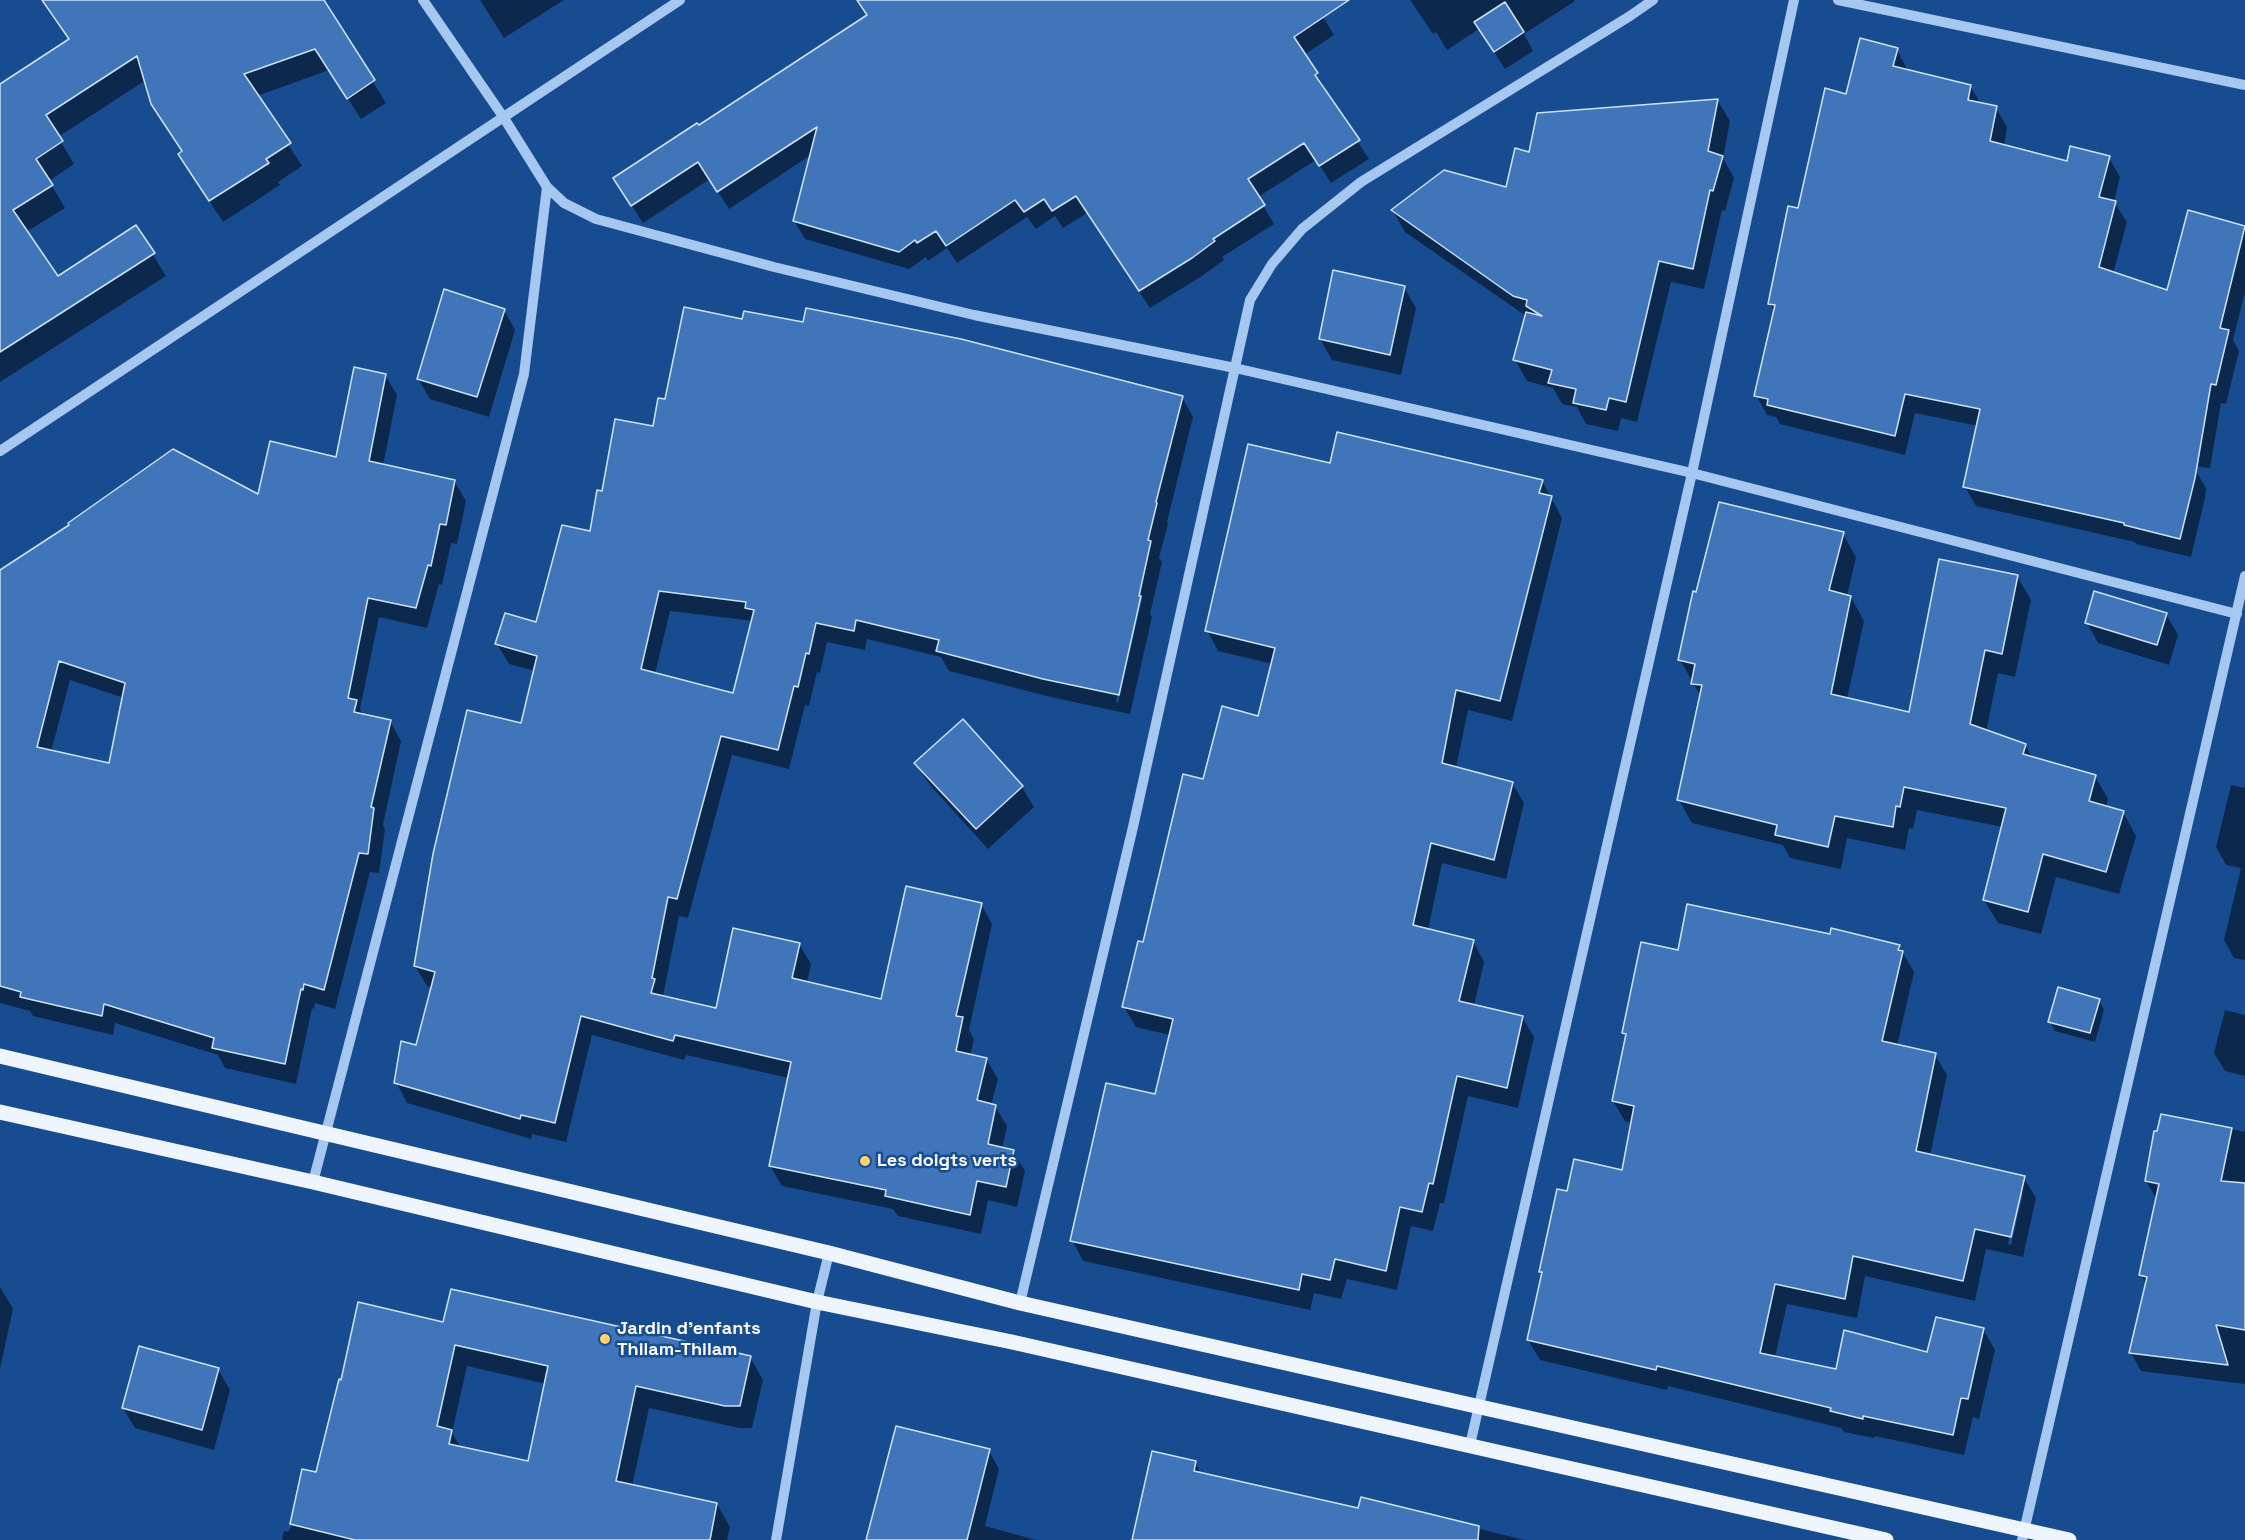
<!DOCTYPE html>
<style>
body{margin:0}
canvas{display:block;background:#174c91}
</style>
<canvas width="2245" height="1540"></canvas>
<script>
const c = document.querySelector('canvas').getContext('2d');
c.lineJoin = 'round';
function paint(path, color) {
  c.fillStyle = color;
  c.fill(path, 'evenodd');
}
function shape(rows) {
  const path = new Path2D();
  for (const r of rows) {
    path.moveTo(r[0], r[1]);
    for (let i = 2; i < r.length; i += 2) path.lineTo(r[i], r[i + 1]);
  }
  return path;
}
function stroke(path, color, width, dash) {
  c.strokeStyle = color;
  c.lineWidth = width;
  c.lineCap = dash ? 'butt' : 'round';
  c.setLineDash(dash || []);
  c.stroke(path);
}
function drawText(font, color, halo, rows, align = 'center') {
  c.font = font + ' "Space Grotesk",sans-serif';
  c.lineWidth = 5;
  c.setLineDash([]);
  c.textBaseline = 'middle';
  c.strokeStyle = halo;
  c.fillStyle = color;
  for (const [text, x, y, turn = 0] of rows) {
    c.save();
    c.translate(x, y);
    c.rotate((+turn || 0) * Math.PI / 180);
    c.textAlign = isNaN(turn) ? turn : align;
    if (halo) c.strokeText(text, 0, 0);
    c.fillText(text, 0, 0);
    c.restore();
  }
}
paint(shape([
 [43,0,322,0,386,103,361,119,329,70,257,96,302,166,278,182,280,185,223,222,193,176,183,152,166,126,146,80,58,137,74,164,49,181,65,208,26,232,58,278,136,227,166,276,0,382,0,85,69,40],
 [480,0,564,0,504,38],
 [862,0,1313,0,1334,35,1304,55,1327,91,1325,92,1369,159,1331,183,1316,160,1258,197,1274,224,1222,257,1224,260,1202,276,1150,308,1087,213,1063,228,1055,216,1036,229,1027,217,957,263,947,248,928,261,926,257,909,269,805,239,794,221,811,155,729,209,710,179,643,223,626,197,699,128,868,17],
 [1410,0,1574,0,1575,1,1524,34,1533,51,1505,69,1479,29,1447,50,1436,32,1433,34],
 [1897,50,1908,71,1970,86,1981,104,1996,108,2007,127,2004,146,2068,163,2109,158,2120,177,2114,202,2127,222,2113,274,2168,292,2189,212,2245,227,2245,292,2233,340,2239,351,2226,404,2221,403,2210,468,2193,466,2206,488,2205,498,2191,557,2136,544,2135,542,1976,506,1965,487,1978,426,1915,413,1905,455,1780,424,1776,417,1767,415,1756,395,1775,313,1770,304,1799,210,1847,95],
 [1718,101,1730,121,1723,158,1734,178,1725,211,1722,210,1704,289,1671,282,1637,422,1621,418,1618,431,1586,424,1577,407,1562,404,1553,388,1527,381,1515,360,1526,316,1405,232,1393,211,1507,189,1530,154],
 [1404,287,1416,308,1401,375,1332,360,1320,339],
 [504,310,515,330,489,417,430,399,418,379],
 [743,320,1182,397,1193,417,1167,522,1168,524,1159,558,1162,562,1150,614,1152,617,1130,714,1055,698,949,671,941,657,867,639,865,650,827,642,820,673,817,672,809,706,805,705,789,769,732,755,688,918,679,916,663,996,717,1010,799,944,811,964,807,983,882,1000,981,904,992,924,969,1030,974,1039,970,1056,986,1059,998,1079,991,1105,995,1106,1007,1126,1002,1149,1013,1151,1025,1171,1017,1207,988,1200,981,1234,898,1216,893,1209,782,1186,770,1166,789,1078,686,1055,684,1060,592,1035,566,1142,532,1134,531,1139,407,1103,396,1082,417,1047,433,988,427,986,415,966,522,725,535,671,509,664,497,644,537,624,591,533,603,493,654,428,666,401],
 [1141,591,1142,599,1118,703,1116,702],
 [670,611,753,621,734,695,655,674],
 [385,375,397,395,383,466,454,481,466,501,457,544,451,543,442,585,439,584,427,628,379,617,360,709,364,716,390,721,401,741,383,825,385,829,379,873,370,872,335,1009,315,1003,314,1009,312,1008,296,1084,225,1068,218,1055,115,1023,113,1035,33,1016,30,1011,0,1003,0,572,259,496,337,459],
 [70,680,124,698,110,765,51,752],
 [1331,465,1542,481,1562,518,1512,721,1468,710,1456,768,1512,783,1524,803,1506,879,1442,863,1428,930,1473,941,1484,962,1474,1006,1522,1017,1534,1037,1518,1108,1468,1096,1444,1203,1440,1203,1433,1231,1411,1226,1397,1290,1347,1279,1341,1299,1314,1293,1310,1310,1083,1261,1072,1240,1156,1095,1170,1035,1136,1027,1124,1007,1144,944,1204,781,1259,718,1273,664,1218,651,1207,630],
 [1843,534,1856,557,1847,596,1851,597,1864,621,1847,699,1910,714,2017,576,2031,600,2015,677,1998,673,1986,732,2025,745,2033,759,2095,776,2108,799,2106,808,2123,812,2136,836,2119,894,2056,877,2041,934,1998,923,1984,900,2003,827,1917,810,1913,829,1909,828,1905,850,1847,838,1841,869,1790,858,1783,845,1692,823,1679,800,1701,697,1680,660],
 [2166,614,2178,635,2169,665,2098,643,2087,623],
 [916,763,1022,787,1034,807,988,849,928,783],
 [2231,785,2245,788,2245,960,2234,958,2224,940,2241,868,2226,865,2216,847],
 [1831,936,1899,946,1914,972,1897,1046,1935,1055,1947,1075,1930,1156,2024,1178,2036,1198,2023,1257,1986,1249,1975,1301,1865,1276,1857,1318,1787,1304,1775,1357,1837,1371,1929,1354,1983,1329,1995,1350,1979,1419,1973,1417,1964,1455,1875,1436,1874,1438,1844,1432,1841,1428,1668,1386,1667,1390,1540,1360,1528,1340,1543,1276,1540,1271,1568,1193,1623,1172,1632,1123,1625,1121,1613,1101,1626,1038,1623,1032,1679,951],
 [2020,1193,2023,1193,2011,1245,2008,1244],
 [2099,1000,2104,1010,2095,1042,2055,1031,2050,1021],
 [2225,1010,2245,1015,2245,1076,2225,1071,2214,1053],
 [2162,1115,2245,1132,2245,1384,2141,1371,2131,1353,2147,1285,2140,1274,2157,1200,2146,1181],
 [0,1287,13,1309,0,1369],
 [445,1323,750,1357,763,1380,752,1428,739,1428,649,1408,632,1486,717,1504,730,1527,727,1540,282,1540,284,1531,288,1532,291,1527,304,1471,317,1474],
 [467,1366,546,1384,530,1463,461,1448,452,1433],
 [218,1369,230,1390,214,1450,135,1428,123,1408],
 [989,1451,999,1469,985,1526,1036,1540,867,1540],
 [1195,1462,1201,1474,1359,1509,1362,1499,1524,1540,1133,1540]
]), '#0007');
const building = shape([
 [42,0,324,0,375,80,347,99,315,49,244,74,291,143,266,159,269,163,209,201,178,154,182,151,151,104,137,56,46,115,63,141,36,159,53,185,13,210,58,276,136,225,155,253,0,352,0,84,69,39,42,0],
 [857,0,1349,0,1294,37,1318,73,1315,75,1360,140,1319,166,1304,143,1248,179,1265,205,1213,239,1215,241,1192,258,1139,291,1076,196,1052,211,1044,199,1024,212,1015,200,946,246,936,231,917,243,915,240,899,252,793,221,817,127,717,192,698,162,631,206,613,178,697,123,699,125,867,15,857,0],
 [1505,2,1524,32,1494,52,1474,22,1505,2],
 [1860,38,1898,48,1893,66,1971,85,1968,100,1997,106,1990,141,2067,161,2070,146,2110,156,2099,197,2116,201,2099,267,2167,290,2188,210,2245,226,2220,328,2229,330,2216,385,2211,384,2195,478,2180,539,2124,525,2124,523,1963,487,1980,409,1905,394,1895,436,1767,405,1768,399,1754,396,1775,305,1768,304,1788,206,1798,208,1825,88,1846,94,1860,38],
 [1718,99,1708,151,1723,156,1713,191,1710,190,1693,269,1659,261,1626,402,1609,398,1606,410,1573,403,1576,389,1548,383,1552,370,1513,360,1526,312,1542,316,1526,306,1527,300,1513,296,1391,210,1444,170,1506,187,1515,148,1529,152,1537,113,1718,99],
 [1333,270,1405,286,1390,355,1319,339,1333,270],
 [444,289,505,309,477,397,417,379,444,289],
 [684,307,742,319,744,311,803,322,806,308,961,339,1183,396,1156,502,1157,503,1148,540,1151,541,1139,596,1141,596,1119,695,1043,679,936,651,939,640,856,620,854,631,816,623,809,654,806,653,798,687,794,686,778,750,721,736,677,899,668,897,652,978,655,979,651,993,716,1008,733,928,800,943,792,978,881,999,906,886,982,903,956,1016,963,1017,956,1051,987,1058,977,1100,996,1105,988,1144,1014,1150,1006,1187,977,1181,970,1215,885,1196,886,1190,769,1166,791,1062,675,1035,673,1041,581,1016,555,1123,521,1115,520,1119,394,1083,401,1041,416,1045,435,972,414,966,433,854,467,710,521,723,537,656,495,644,505,613,536,622,562,525,590,531,597,490,602,491,615,419,653,426,658,398,665,399,684,307],
 [659,591,746,602,745,608,754,610,733,693,641,669,659,591],
 [354,367,386,374,369,461,455,480,446,525,440,524,431,566,428,565,416,608,368,598,348,698,357,700,354,712,391,720,371,807,374,808,368,854,359,853,324,990,304,984,303,990,301,989,285,1064,212,1048,214,1038,104,1004,102,1016,20,997,21,992,0,986,0,570,69,525,68,523,173,449,258,494,270,441,336,457,354,367],
 [59,661,125,683,109,763,37,747,59,661],
 [1337,432,1543,480,1539,493,1552,496,1500,701,1456,690,1442,763,1513,782,1494,860,1431,843,1413,925,1474,940,1459,1001,1523,1016,1507,1088,1457,1076,1433,1184,1429,1183,1422,1212,1400,1207,1386,1271,1335,1259,1330,1280,1302,1274,1299,1290,1070,1241,1106,1083,1155,1094,1173,1019,1122,1007,1138,941,1143,942,1183,774,1203,779,1222,706,1258,716,1275,648,1205,631,1248,444,1330,463,1337,432],
 [1719,502,1844,532,1829,590,1851,596,1831,694,1909,712,1939,559,2018,575,2002,654,1985,650,1970,724,2026,744,2023,754,2096,775,2089,801,2124,811,2106,872,2043,854,2028,912,1983,900,2006,808,1904,787,1900,807,1896,806,1893,827,1835,816,1828,847,1775,835,1777,825,1677,800,1702,685,1691,684,1695,664,1678,660,1693,591,1696,592,1719,502],
 [2094,591,2167,613,2157,645,2085,623,2094,591],
 [963,719,1023,786,976,829,914,763,963,719],
 [1687,904,1830,934,1831,928,1900,945,1898,950,1903,951,1882,1041,1936,1053,1916,1151,2025,1176,2011,1237,1975,1229,1963,1281,1853,1256,1845,1299,1775,1284,1760,1353,1836,1369,1844,1330,1927,1352,1936,1317,1984,1328,1968,1399,1961,1398,1953,1435,1863,1416,1863,1419,1830,1411,1831,1408,1657,1366,1656,1370,1527,1340,1542,1272,1539,1272,1557,1189,1567,1191,1574,1159,1622,1170,1634,1106,1612,1101,1626,1034,1622,1033,1641,942,1678,950,1687,904],
 [2058,987,2100,999,2090,1033,2048,1022,2058,987],
 [2161,1114,2232,1128,2221,1181,2245,1183,2245,1330,2216,1325,2228,1365,2129,1353,2147,1277,2139,1275,2159,1184,2145,1181,2154,1131,2157,1131,2161,1114],
 [451,1289,751,1356,740,1406,725,1406,636,1386,616,1481,717,1503,710,1540,355,1540,290,1524,302,1469,316,1472,339,1379,341,1380,358,1302,443,1322,451,1289],
 [455,1345,548,1366,528,1461,449,1444,452,1430,437,1426,455,1345],
 [139,1346,219,1368,202,1430,122,1408,139,1346],
 [896,1426,990,1449,967,1540,866,1540,896,1426],
 [1152,1451,1196,1461,1194,1471,1358,1508,1361,1497,1479,1526,1478,1540,1132,1540,1152,1451]
]);
paint(building, '#4076b9');
stroke(building, '#cce1fb', 1.5);
stroke(shape([
 [423,0,504,118,547,187,564,203,596,219,774,267,974,315,1235,368,1692,473,2237,614],
 [1838,0,2245,85],
 [0,451,680,0],
 [313,1182,524,374,547,187],
 [1020,1303,1133,827,1250,300,1272,264,1302,229,1361,182,1630,16,1653,0],
 [1470,1445,1692,473,1794,0],
 [776,1540,817,1302,829,1253],
 [2022,1540,2245,576]
]), '#a5c7f0', 10);
stroke(shape([
 [0,1056,829,1253,1020,1303,2069,1540],
 [0,1112,313,1182,817,1302,1012,1342,1886,1540]
]), '#eef5ff', 15);
for (const [x, y, r, color] of [
 [865,1161,6,"#ffd364"],
 [605,1339,6,"#ffd364"]
]) {
  const dot = new Path2D();
  dot.arc(x, y, r, 0, 2 * Math.PI);
  c.fillStyle = color;
  c.fill(dot);
  stroke(dot, '#174c91', 2);
}
drawText('bold 18px', '#fff', '#174c91', [
 ["Les doigts verts",877,1161],
 ["Jardin d'enfants",617,1329],
 ["Thilam-Thilam",617,1350]
], 'left');
</script>
